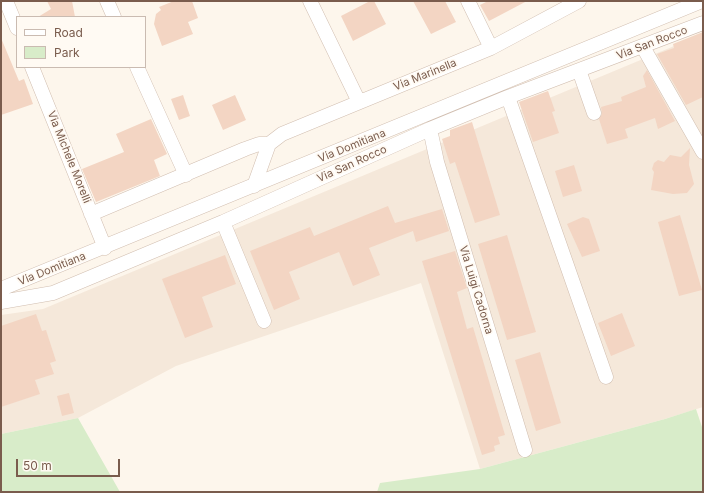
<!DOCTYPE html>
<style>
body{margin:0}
#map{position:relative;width:704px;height:493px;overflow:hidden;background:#fdf6ec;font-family:Inter,sans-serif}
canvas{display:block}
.frame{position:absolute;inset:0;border:2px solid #7a5c4d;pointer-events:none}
.legend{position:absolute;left:16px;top:16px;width:130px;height:52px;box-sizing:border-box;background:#fffaf3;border:1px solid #cabbb1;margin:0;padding:5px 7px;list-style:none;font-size:12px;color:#7a5c4d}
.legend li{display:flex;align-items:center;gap:8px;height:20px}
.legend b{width:20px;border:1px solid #cabbb1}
.scale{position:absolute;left:16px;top:459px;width:104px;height:18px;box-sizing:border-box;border:2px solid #7a5c4d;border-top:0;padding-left:5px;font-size:12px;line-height:14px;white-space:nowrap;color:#7a5c4d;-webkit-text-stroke:3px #fffaf3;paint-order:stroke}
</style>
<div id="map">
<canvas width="704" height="493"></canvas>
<div class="frame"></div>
<ul class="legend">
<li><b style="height:5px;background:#fff"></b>Road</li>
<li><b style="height:11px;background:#d8ecc9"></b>Park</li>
</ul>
<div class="scale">50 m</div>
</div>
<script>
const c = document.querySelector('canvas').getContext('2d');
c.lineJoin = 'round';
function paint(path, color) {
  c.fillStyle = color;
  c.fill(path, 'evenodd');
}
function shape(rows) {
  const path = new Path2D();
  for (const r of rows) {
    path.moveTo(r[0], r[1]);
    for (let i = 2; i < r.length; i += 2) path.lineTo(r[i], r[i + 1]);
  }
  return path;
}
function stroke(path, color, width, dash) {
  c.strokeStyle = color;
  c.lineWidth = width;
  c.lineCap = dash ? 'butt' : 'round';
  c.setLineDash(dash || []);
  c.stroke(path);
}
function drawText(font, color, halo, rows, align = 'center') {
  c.font = font + ' Inter,sans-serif';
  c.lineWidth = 3.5;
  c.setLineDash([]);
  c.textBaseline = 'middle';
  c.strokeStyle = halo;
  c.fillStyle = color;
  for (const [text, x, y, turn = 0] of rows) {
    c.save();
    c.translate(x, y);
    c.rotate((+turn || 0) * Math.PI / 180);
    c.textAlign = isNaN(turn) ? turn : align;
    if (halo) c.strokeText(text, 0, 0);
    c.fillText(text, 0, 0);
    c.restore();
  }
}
paint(shape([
 [703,34,703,407,665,419,480,469,421,283,176,366,78,418,1,434,1,315,43,309]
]), '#f5e8da');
paint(shape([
 [696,409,703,430,703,492,377,492,380,483,480,469,665,419],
 [78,418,120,492,1,492,1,434]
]), '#d8ecc9');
paint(shape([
 [47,1,72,1,75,17,38,17,51,9],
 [174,1,192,1,198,18,188,22,193,34,162,46,154,24,156,14,161,10,159,7],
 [370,1,374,1,386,24,353,41,341,16],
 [413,1,445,1,456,22,431,34],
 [488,1,527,1,489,21,480,5],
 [703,32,703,97,686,105,657,54,674,48,673,44],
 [1,38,19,81,24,79,33,104,1,115],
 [647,70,675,121,658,129,655,118,625,129,628,138,607,144,599,119,602,114,601,107,622,101,621,97,646,87,643,76],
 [548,91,555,111,552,112,559,133,533,142,519,102],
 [183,95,190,116,179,120,171,99],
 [235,95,246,120,223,130,212,105],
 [151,119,167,154,154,160,160,176,96,202,82,169,124,152,116,134],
 [472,122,500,215,475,223,455,162,450,164,442,139,450,136,450,130],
 [690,148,689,165,694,184,687,193,673,194,651,190,654,172,652,169,654,163,658,160,664,162,670,155,681,157],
 [574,165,582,191,563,197,555,171],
 [388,206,395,223,442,209,449,231,416,242,413,231,369,248,380,275,353,286,339,252,289,272,300,299,274,310,250,251,310,227,314,236],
 [680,215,702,290,679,296,658,222],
 [583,217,589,219,600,251,582,257,567,224],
 [507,235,536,332,507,340,478,244],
 [455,251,467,288,457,292,467,329,473,327,505,435,498,437,500,444,494,446,495,451,482,455,422,261],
 [225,255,236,284,202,297,213,327,185,338,162,279],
 [622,313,635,346,611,356,598,323],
 [36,314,42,331,46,330,56,361,50,363,54,374,35,380,40,394,1,407,1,326],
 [540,352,561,423,536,431,515,360],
 [69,393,74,413,62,416,57,396]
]), '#f3d5c3');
const minor = shape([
 [6,1,17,28],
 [107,1,114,17],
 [310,1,359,102],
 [468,1,491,48],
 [643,47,703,152],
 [32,67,105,248],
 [137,67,186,175],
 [579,70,594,113],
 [508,97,606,377],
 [430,129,437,162,525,450],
 [254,186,269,144,282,134,491,48,579,1],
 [91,214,245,149,259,144,269,144],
 [223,222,264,321],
 [1,289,702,1],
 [1,302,53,293,223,222,430,129,508,97,703,23]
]);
stroke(minor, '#d1beb0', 15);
stroke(minor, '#fff', 14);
drawText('11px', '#7a5c4d', '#fffaf3', [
 ["Via San Rocco",652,43,-21],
 ["Via Marinella",425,75,-22],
 ["Via Domitiana",352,146,-22],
 ["Via Michele Morelli",69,157,68],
 ["Via San Rocco",352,164,-24],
 ["Via Domitiana",52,269,-22],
 ["Via Luigi Cadorna",476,290,73]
]);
</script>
